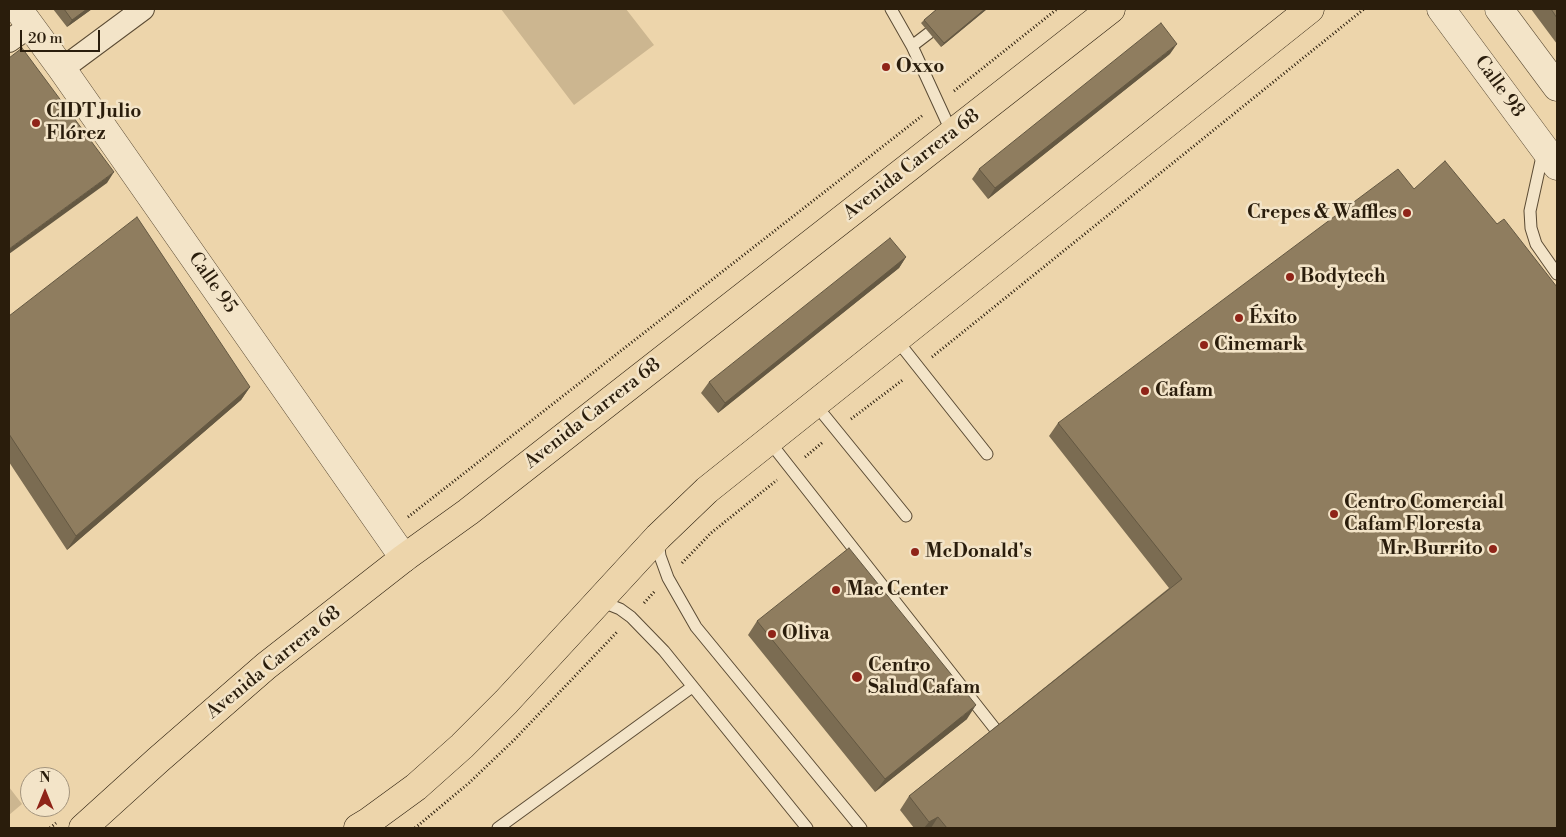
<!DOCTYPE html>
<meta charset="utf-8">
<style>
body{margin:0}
#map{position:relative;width:1566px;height:837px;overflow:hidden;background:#edd5ab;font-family:"Libre Bodoni",serif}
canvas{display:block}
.frame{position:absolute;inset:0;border:10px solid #2a1d0c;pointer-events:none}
.north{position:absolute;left:20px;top:767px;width:50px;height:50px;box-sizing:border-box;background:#f3e4c8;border:1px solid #a3947d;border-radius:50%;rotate:0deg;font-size:14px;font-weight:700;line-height:20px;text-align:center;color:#2a1d0c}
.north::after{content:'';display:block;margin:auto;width:18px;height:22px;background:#8f2418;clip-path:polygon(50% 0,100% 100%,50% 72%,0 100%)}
.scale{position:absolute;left:20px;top:30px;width:80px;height:22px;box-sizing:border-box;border:2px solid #2a1d0c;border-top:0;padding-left:6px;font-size:15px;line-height:18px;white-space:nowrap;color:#2a1d0c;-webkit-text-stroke:4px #f3e4c8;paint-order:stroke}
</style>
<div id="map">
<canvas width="1566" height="837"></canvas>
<div class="frame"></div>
<div class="north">N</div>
<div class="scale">20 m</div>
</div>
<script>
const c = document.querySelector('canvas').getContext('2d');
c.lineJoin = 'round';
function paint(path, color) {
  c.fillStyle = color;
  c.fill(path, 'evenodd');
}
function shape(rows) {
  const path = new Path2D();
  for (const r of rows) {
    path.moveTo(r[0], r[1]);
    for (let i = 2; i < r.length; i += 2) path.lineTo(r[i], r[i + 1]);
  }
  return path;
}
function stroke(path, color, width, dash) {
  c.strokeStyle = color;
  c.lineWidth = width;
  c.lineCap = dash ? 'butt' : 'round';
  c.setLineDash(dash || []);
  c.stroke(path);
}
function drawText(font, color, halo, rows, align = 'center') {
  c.font = font + ' "Libre Bodoni",serif';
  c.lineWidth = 5;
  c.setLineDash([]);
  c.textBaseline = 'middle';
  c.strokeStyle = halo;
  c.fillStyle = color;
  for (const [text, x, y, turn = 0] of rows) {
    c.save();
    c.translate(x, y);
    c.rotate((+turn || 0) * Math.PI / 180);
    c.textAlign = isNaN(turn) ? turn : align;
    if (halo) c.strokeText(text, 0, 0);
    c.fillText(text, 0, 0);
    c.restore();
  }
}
paint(shape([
 [501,9,626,9,654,45,574,105],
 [9,787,22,804,9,815]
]), '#ccb690');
const service = shape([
 [891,9,912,46,952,133],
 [912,46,929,33],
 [1543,152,1530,211,1531,228,1536,244,1557,274],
 [896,339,987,454],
 [815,404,906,516],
 [769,441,1003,739],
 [658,540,660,556,668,578,696,627,861,828],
 [600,601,620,609,631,617,664,651,807,828],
 [498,828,692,687]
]);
const minor = shape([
 [9,41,30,26],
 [62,69,143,9]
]);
const tertiary = shape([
 [18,9,62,69,404,558],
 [1441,9,1557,166],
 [1499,9,1557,87]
]);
const primary = shape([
 [83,828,158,760,266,666,404,558,468,512,1111,9],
 [358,828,368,822,416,787,462,746,506,702,658,537,707,490,1310,9]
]);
stroke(service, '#5b4b34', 13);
stroke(minor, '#5b4b34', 24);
stroke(tertiary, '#5b4b34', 29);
stroke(primary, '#2a1d0c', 29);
stroke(shape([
 [954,91,1057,9],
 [932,357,1364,9],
 [851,419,904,379],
 [805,457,823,442],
 [408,517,923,115],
 [682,563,711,533,777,480],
 [644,603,655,591],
 [50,828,56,823],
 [415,828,469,783,514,740,618,631]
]), '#2a1d0c', 3, [1, 2.5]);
stroke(service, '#f3e4c8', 11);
stroke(minor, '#f3e4c8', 22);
stroke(tertiary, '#f3e4c8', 28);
stroke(primary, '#edd5ab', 28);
paint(shape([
 [53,9,92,9,67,27],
 [937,9,987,9,941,47,921,23,924,20],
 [1531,9,1557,9,1557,44],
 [1170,54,988,199,972,179,979,169],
 [1414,189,1497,224,1557,828,914,828,900,810,909,796,1169,588,1049,436,1058,423],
 [906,257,899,268,718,413,701,393,709,382],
 [9,316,250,387,241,400,67,550,9,462],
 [757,621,967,719,875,792,748,635]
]), '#7b6c52');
paint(shape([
 [87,9,92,9,67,27,72,20],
 [985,9,987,9,941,47,944,43],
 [1177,44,1170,54,988,199,995,188],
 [114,172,107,183,9,254,9,249],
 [906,257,899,268,718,413,725,403],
 [250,387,241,400,67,550,76,536],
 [976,705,967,719,875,792,885,779],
 [938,817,931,828,924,828,929,822]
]), '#645842');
const building = shape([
 [64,9,87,9,72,20,64,9],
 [937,9,985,9,944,43,924,20,937,9],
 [1551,9,1557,9,1557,18,1551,9],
 [1161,23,1177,44,995,188,979,169,1161,23],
 [22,48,114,172,9,249,9,58,22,48],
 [1445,161,1497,224,1504,219,1557,287,1557,828,947,828,938,817,929,822,909,796,1182,579,1058,423,1398,169,1414,189,1445,161],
 [137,217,250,387,76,536,9,434,9,316,137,217],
 [890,238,906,257,725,403,709,382,890,238],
 [849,548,976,705,885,779,757,621,849,548]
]);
paint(building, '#8f7d5f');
stroke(building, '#645842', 1);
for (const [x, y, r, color] of [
 [886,67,5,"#8f2418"],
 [36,123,5,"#8f2418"],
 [1407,213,5,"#8f2418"],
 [1290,277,5,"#8f2418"],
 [1239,318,5,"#8f2418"],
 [1204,345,5,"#8f2418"],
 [1145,391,5,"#8f2418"],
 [1334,514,5,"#8f2418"],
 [1493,549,5,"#8f2418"],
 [915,552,5,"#8f2418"],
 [836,590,5,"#8f2418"],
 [772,634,5,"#8f2418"],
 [857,677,6,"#8f2418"]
]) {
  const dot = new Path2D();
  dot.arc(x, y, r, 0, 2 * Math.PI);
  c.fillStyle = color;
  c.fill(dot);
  stroke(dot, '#f3e4c8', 2);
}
drawText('bold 19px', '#2a1d0c', '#f3e4c8', [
 ["Oxxo",896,67],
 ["CIDT Julio",46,112],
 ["Flórez",46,134],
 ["Crepes & Waffles",1397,213,"right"],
 ["Bodytech",1300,277],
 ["Éxito",1249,318],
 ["Cinemark",1214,345],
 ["Cafam",1155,391],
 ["Centro Comercial",1344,503],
 ["Cafam Floresta",1344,525],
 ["Mr. Burrito",1483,549,"right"],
 ["McDonald's",925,552],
 ["Mac Center",846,590],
 ["Oliva",782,634],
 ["Centro",868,666],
 ["Salud Cafam",868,688]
], 'left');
drawText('19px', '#2a1d0c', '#f3e4c8', [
 ["Calle 98",1499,87,54],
 ["Avenida Carrera 68",912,165,-38],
 ["Calle 95",212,283,55],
 ["Avenida Carrera 68",593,414,-38],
 ["Avenida Carrera 68",274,663,-39]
]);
</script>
